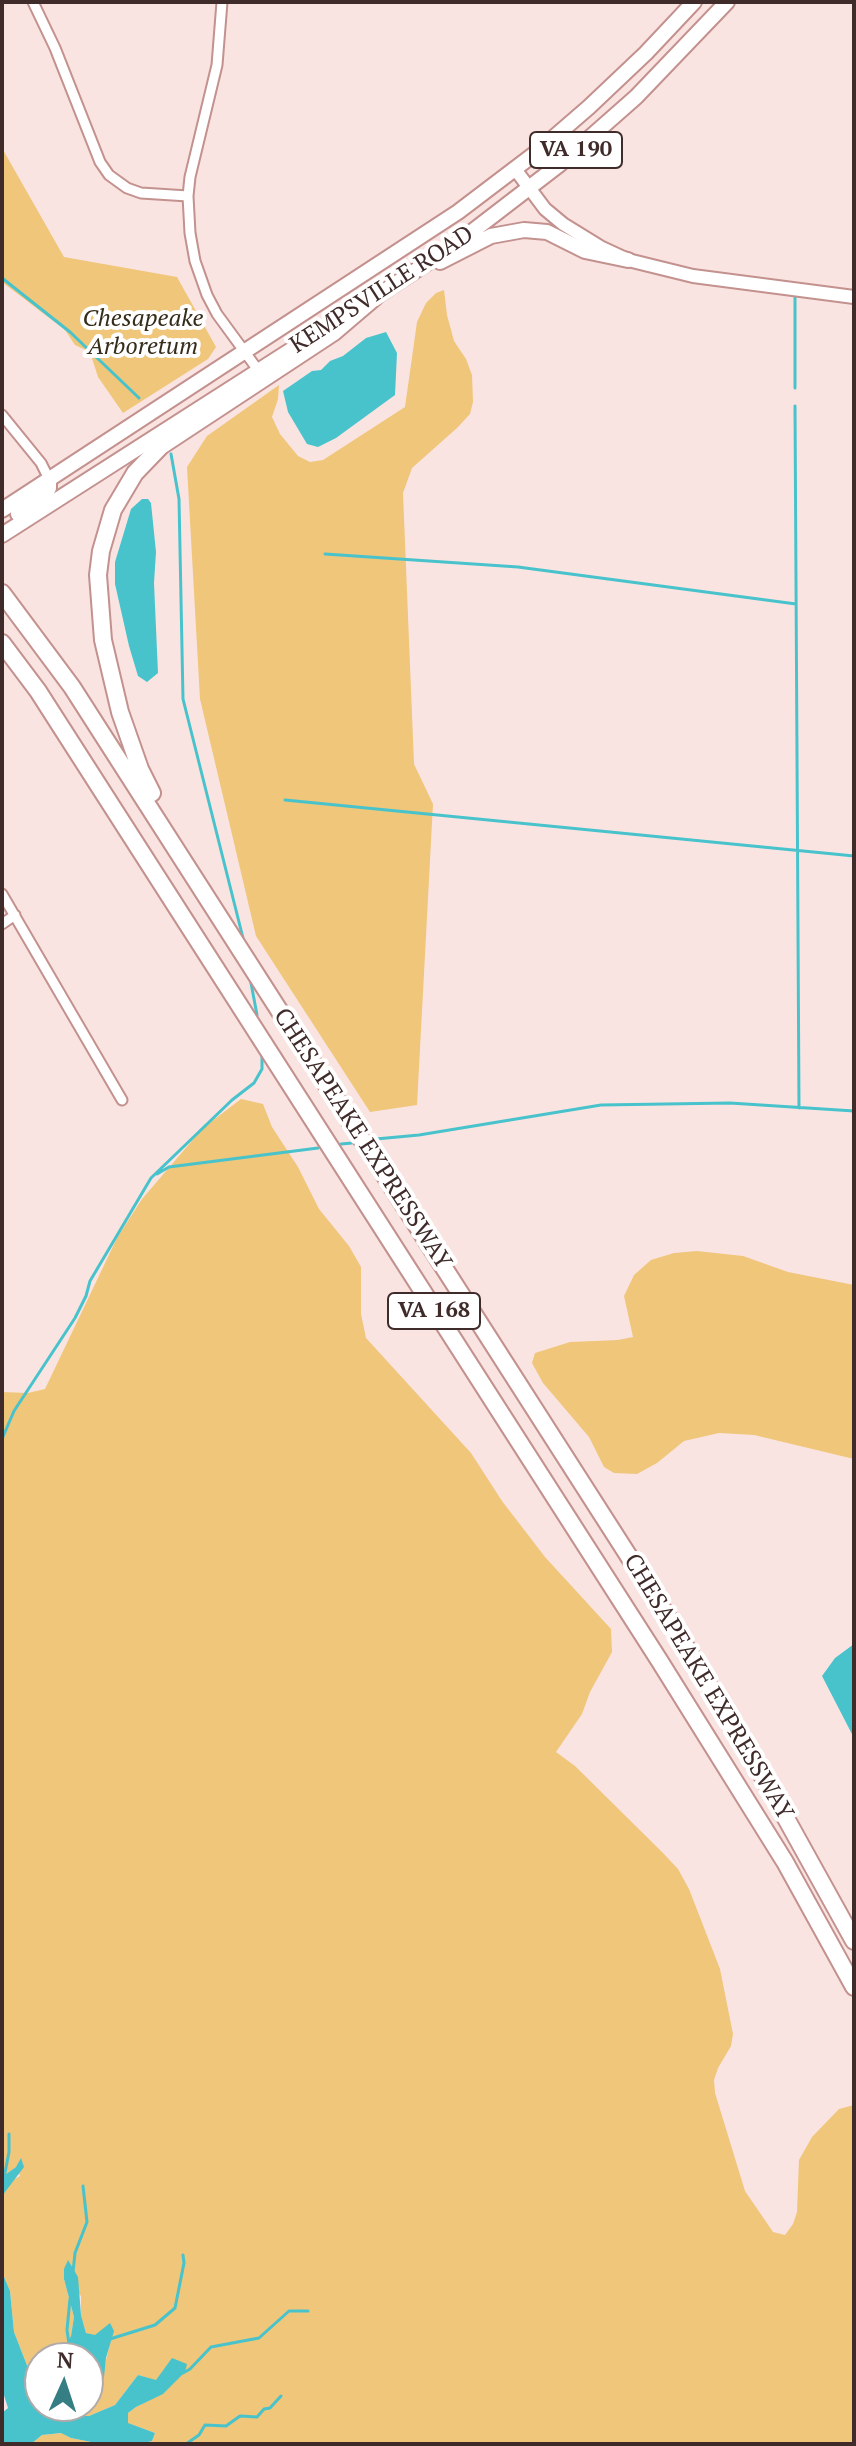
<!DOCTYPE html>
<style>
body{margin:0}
#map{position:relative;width:856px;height:2446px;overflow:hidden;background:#fae4e2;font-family:"PT Serif",serif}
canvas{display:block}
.frame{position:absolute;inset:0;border:4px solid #3f2b2a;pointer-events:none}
.north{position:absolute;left:24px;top:2342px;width:80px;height:80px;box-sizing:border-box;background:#fff;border:2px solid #b2aaaa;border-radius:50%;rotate:3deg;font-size:22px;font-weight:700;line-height:32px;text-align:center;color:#3f2b2a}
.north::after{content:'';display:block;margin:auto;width:28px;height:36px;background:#357e83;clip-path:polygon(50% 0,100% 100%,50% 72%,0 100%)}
</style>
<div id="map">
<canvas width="856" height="2446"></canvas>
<div class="frame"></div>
<div class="north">N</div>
</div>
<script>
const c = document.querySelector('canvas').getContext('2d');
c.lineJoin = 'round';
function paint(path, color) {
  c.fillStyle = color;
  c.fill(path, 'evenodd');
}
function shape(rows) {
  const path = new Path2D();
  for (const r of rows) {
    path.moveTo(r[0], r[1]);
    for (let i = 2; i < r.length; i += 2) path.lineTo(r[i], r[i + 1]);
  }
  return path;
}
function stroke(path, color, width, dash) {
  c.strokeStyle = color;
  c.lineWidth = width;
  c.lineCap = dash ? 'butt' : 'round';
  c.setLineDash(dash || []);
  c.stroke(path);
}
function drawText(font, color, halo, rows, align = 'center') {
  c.font = font + ' "PT Serif",serif';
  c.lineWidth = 8;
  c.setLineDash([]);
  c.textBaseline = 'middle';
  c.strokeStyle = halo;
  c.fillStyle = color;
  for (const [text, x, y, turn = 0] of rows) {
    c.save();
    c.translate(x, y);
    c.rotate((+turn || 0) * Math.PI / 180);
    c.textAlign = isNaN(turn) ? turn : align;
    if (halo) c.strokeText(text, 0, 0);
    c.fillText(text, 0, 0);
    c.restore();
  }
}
paint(shape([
 [2,148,64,257,177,277,216,347,208,359,123,413,98,377,90,352,75,345,65,330,2,282],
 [444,290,447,315,454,341,466,359,472,375,473,402,470,414,457,428,412,468,403,493,414,764,433,804,417,1105,370,1112,256,936,200,699,187,467,207,436,279,385,278,399,272,417,280,434,298,456,310,462,323,460,405,407,417,322,426,303,436,293],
 [241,1099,263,1104,272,1127,298,1167,319,1209,349,1246,361,1267,361,1314,366,1338,471,1453,502,1501,545,1557,611,1629,612,1652,590,1692,582,1714,556,1752,575,1766,662,1852,678,1869,689,1889,720,1969,733,2034,731,2046,718,2068,714,2080,715,2093,745,2191,773,2232,785,2235,793,2224,797,2212,799,2160,812,2137,839,2109,854,2105,854,2444,140,2444,152,2441,155,2433,127,2423,128,2413,136,2407,163,2393,156,2381,138,2375,115,2405,89,2416,80,2417,83,2408,98,2394,113,2331,95,2336,86,2333,81,2315,81,2296,64,2279,74,2317,71,2336,66,2345,66,2358,40,2358,40,2383,28,2368,14,2332,10,2291,2,2272,2,2196,11,2181,20,2176,16,2167,2,2177,2,1392,28,1393,45,1389,117,1238,142,1199,203,1128],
 [697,1251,743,1256,788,1272,854,1285,854,1459,754,1435,719,1433,684,1441,657,1463,637,1474,614,1473,604,1467,589,1437,543,1383,532,1363,535,1353,570,1342,618,1340,633,1337,624,1296,634,1275,651,1260,674,1253],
 [62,2433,71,2438,101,2444,31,2444,42,2435]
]), '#efc67a');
paint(shape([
 [386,332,397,353,395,395,336,438,318,447,307,444,288,412,283,391,312,371,321,370,330,361,343,356,366,338],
 [142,499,148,499,151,503,156,552,154,583,158,673,147,682,138,676,129,646,115,584,115,562,131,509],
 [854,1644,854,1738,822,1676,835,1658],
 [21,2158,24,2167,2,2196,2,2177,16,2167],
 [68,2260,78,2277,81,2315,86,2333,95,2335,110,2323,114,2331,106,2358,104,2377,98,2394,88,2404,88,2358,66,2358,66,2345,71,2336,74,2317,64,2279,64,2269],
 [2,2272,10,2291,14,2332,28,2368,40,2383,40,2406,85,2406,80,2416,89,2416,115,2405,138,2375,156,2380,172,2358,187,2364,185,2372,163,2394,136,2407,128,2413,128,2423,155,2433,152,2441,140,2444,101,2444,71,2438,61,2433,42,2435,31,2444,2,2444,2,2413,8,2408,2,2389]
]), '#48c3cc');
stroke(shape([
 [2,278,70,332,139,398],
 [795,296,795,388],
 [795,406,799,1108],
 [171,454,179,499,183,699,244,942],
 [325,554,518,567,796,604],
 [285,800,854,856],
 [251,983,257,1015],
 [376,1139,419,1135,601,1105,730,1103,854,1111],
 [341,1144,352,1143],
 [157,1174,169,1167,318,1148],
 [2,1439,14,1411,75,1318,86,1296,90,1281,151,1178,232,1100,254,1083,262,1069,262,1051],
 [4,2178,9,2152,9,2134],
 [73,2272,75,2253,87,2222,83,2186],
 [110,2339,155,2325,175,2308,184,2263,183,2255],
 [69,2344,67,2330,70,2299],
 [183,2373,190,2369,211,2347,259,2338,289,2311,308,2311],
 [186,2444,199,2435,205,2425,226,2426,240,2416,257,2417,264,2409,270,2408,281,2396]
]), '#48c3cc', 3);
const street = shape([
 [33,2,55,48,100,162,109,175,127,188,141,193,188,196],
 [222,2,217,65,190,177,188,196,190,233,195,261,207,295,217,314,258,370],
 [2,415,41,463,49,479],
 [2,894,122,1100],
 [2,924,15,915]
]);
const secondary = shape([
 [515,169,545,209,563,224,602,248,628,260,693,276,854,297]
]);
const primary = shape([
 [440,262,491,236,524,230,547,232,585,251,628,260],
 [366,303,456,244,560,164,636,97,727,2],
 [2,510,458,212,537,152,589,107,646,53,694,2],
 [18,514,45,495,49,488,49,479],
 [2,535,338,320]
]);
const highway = shape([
 [2,593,72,687,667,1616,747,1748,854,1941],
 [2,643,38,691,659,1660,785,1862,854,1987],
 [152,793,140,769,120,712,103,640,98,575,101,551,113,510,135,473,161,446,334,332,375,297]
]);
stroke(street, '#c3918e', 13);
stroke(secondary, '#c3918e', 16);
stroke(primary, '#c3918e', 18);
stroke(highway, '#c3918e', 20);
stroke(street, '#fff', 9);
stroke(secondary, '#fff', 12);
stroke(primary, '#fff', 14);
stroke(highway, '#fff', 16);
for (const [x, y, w] of [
 [576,150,92],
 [434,1311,92]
]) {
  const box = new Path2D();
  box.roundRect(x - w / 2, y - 18, w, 36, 6);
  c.fillStyle = '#fff';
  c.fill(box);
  stroke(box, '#3f2b2a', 2);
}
drawText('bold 22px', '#3f2b2a', null, [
 ["VA 190",576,150],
 ["VA 168",434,1311]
]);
drawText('24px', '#3f2b2a', '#fff', [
 ["KEMPSVILLE ROAD",382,290,-33],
 ["CHESAPEAKE EXPRESSWAY",362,1139,57],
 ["CHESAPEAKE EXPRESSWAY",708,1687,59]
]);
drawText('italic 24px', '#362c1a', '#fff', [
 ["Chesapeake",143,319],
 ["Arboretum",143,347]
]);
</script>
